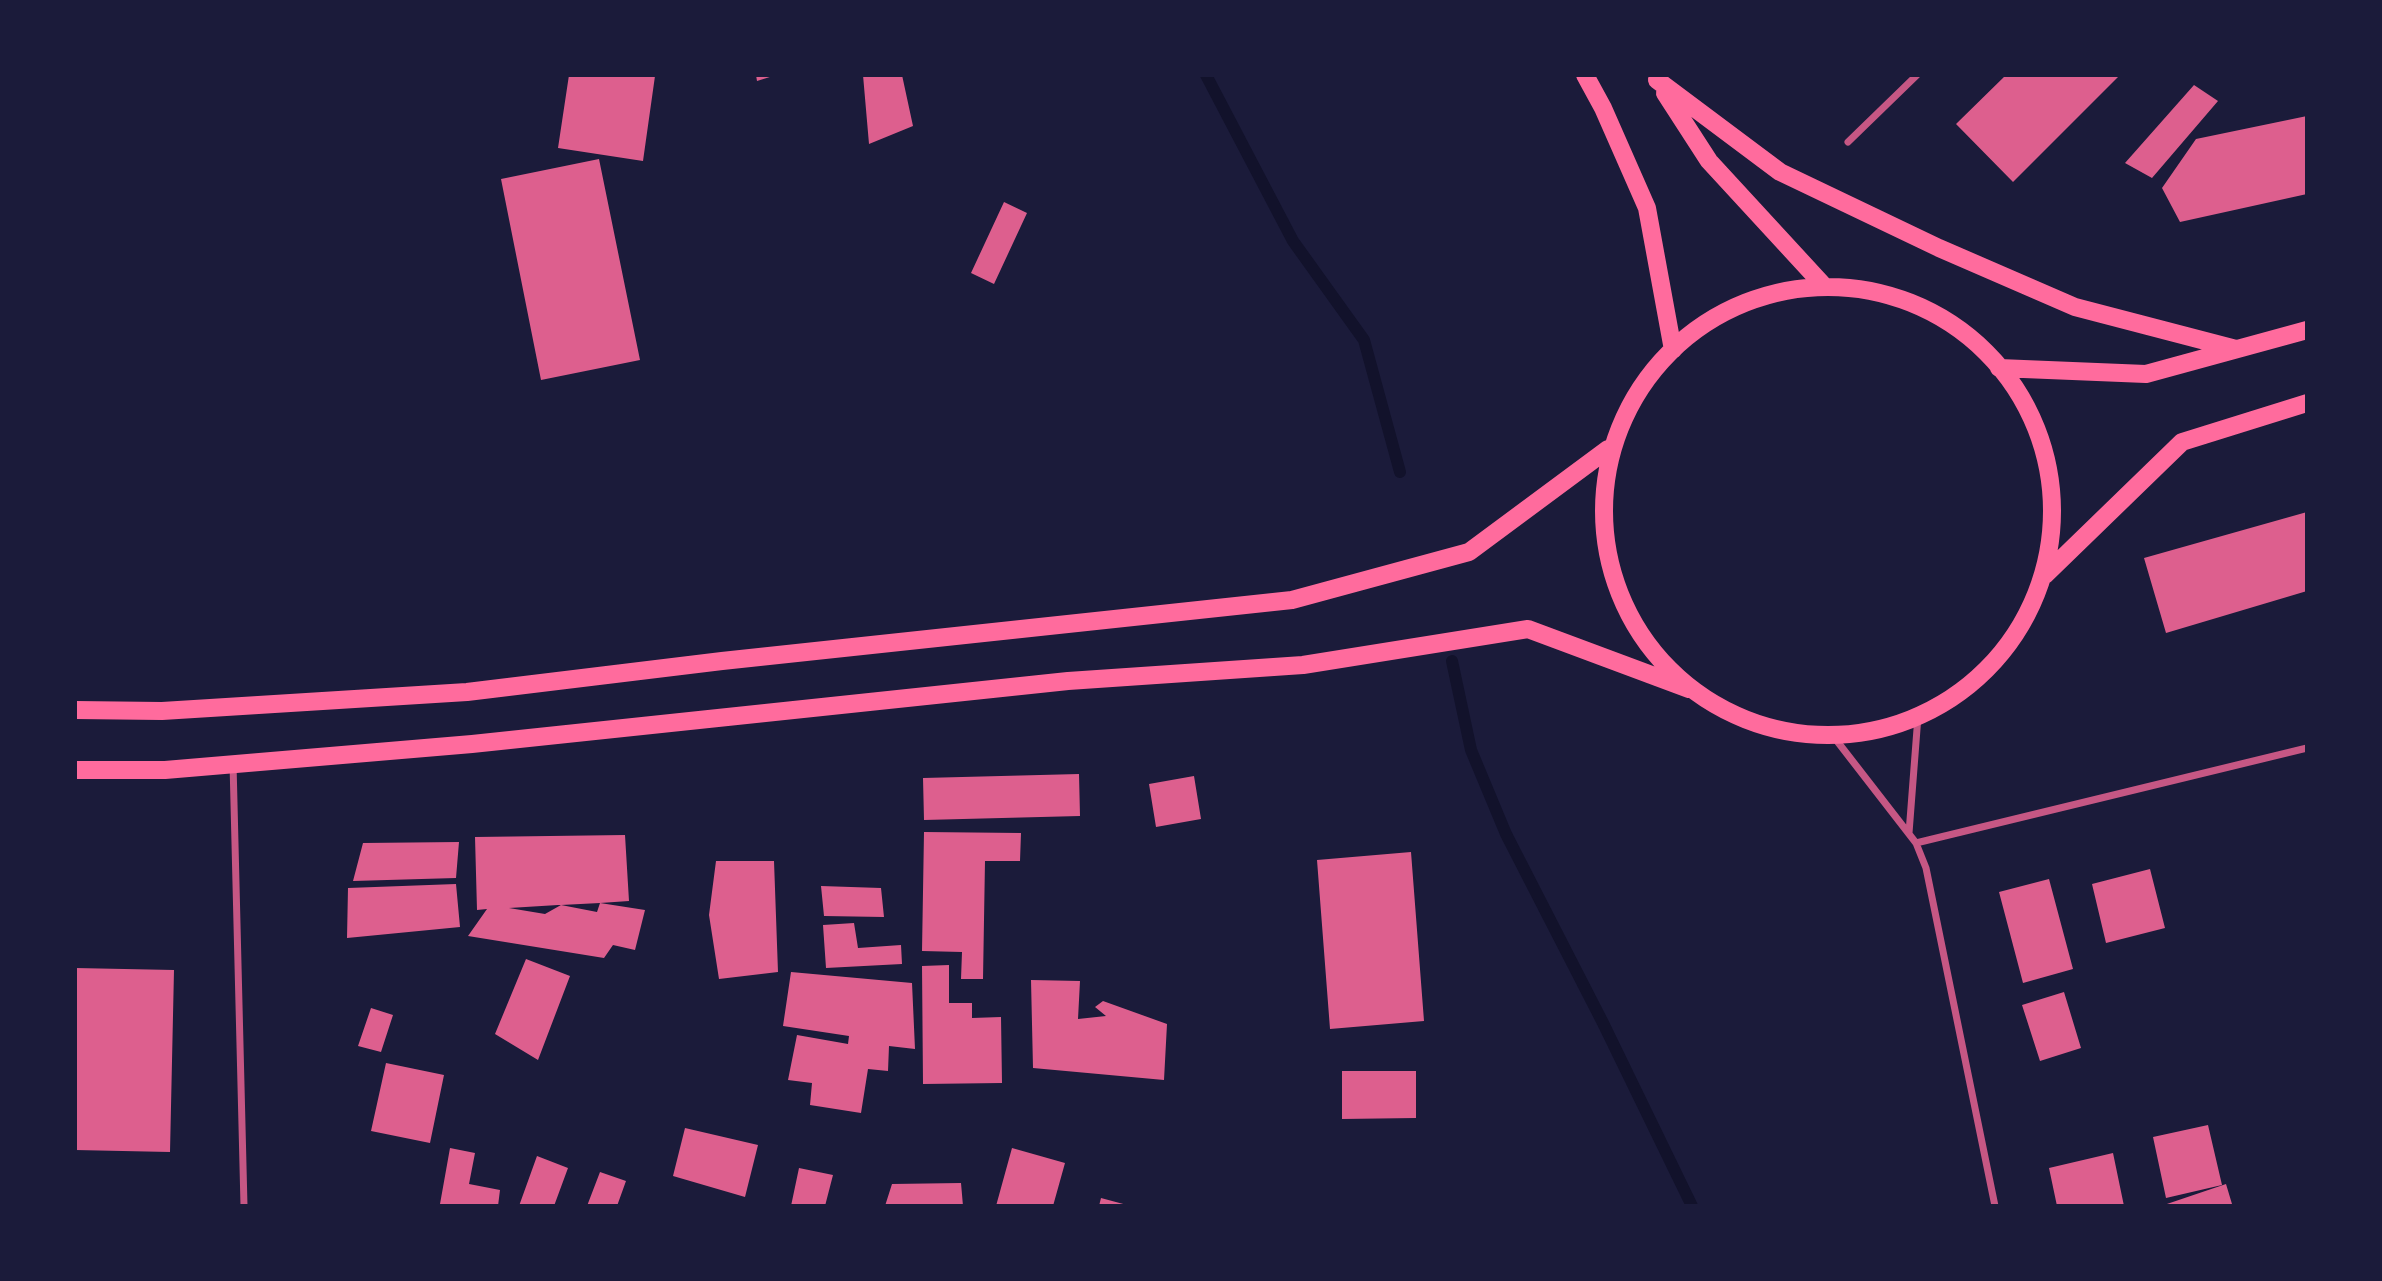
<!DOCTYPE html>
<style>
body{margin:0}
#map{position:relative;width:2382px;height:1281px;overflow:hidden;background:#1b1b3a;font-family:"Source Serif 4",serif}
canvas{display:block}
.frame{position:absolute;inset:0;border:77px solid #1b1b3a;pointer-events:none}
</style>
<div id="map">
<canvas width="2382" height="1281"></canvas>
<div class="frame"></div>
</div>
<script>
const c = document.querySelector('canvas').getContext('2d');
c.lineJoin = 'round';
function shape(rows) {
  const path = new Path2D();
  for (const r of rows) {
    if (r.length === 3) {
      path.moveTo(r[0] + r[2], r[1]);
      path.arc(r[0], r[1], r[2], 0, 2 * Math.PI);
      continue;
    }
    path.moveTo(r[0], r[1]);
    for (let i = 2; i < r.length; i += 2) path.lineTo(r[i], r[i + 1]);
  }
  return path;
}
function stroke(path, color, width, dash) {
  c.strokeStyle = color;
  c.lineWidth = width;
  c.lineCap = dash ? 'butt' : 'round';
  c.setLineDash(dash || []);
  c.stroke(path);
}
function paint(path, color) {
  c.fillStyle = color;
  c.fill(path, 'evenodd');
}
stroke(shape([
 [1206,75,1293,241,1364,340,1400,472],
 [1452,661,1471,750,1506,834,1603,1023,1692,1206]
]), '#12122b', 12);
paint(shape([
 [569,75,655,76,643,161,558,148],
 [756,75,773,75,773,76,757,81],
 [863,75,902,75,913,126,869,144],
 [2006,75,2120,75,2013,182,1956,124],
 [2194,85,2218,101,2152,178,2125,163],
 [2307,116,2307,194,2180,222,2162,188,2196,139],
 [599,159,640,360,541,380,501,179],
 [1004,202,1027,213,994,284,971,273],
 [2307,512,2307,591,2166,633,2144,558],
 [1079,774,1080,816,924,820,923,778],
 [1194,776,1201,819,1156,827,1149,784],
 [924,832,1021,833,1020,861,985,861,983,979,961,979,962,952,922,951],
 [625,835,629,901,600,903,645,910,635,950,613,945,604,958,468,936,487,909,477,910,475,837],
 [600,903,597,912,561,905],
 [561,905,545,914,509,908,558,905],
 [459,842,456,878,353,881,363,843],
 [1411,852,1424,1021,1330,1029,1317,860],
 [716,861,774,861,778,972,719,979,709,915],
 [2150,869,2165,928,2106,943,2092,884],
 [2049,879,2073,969,2023,983,1999,892],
 [456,884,460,927,347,938,348,888],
 [821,886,881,888,884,917,824,916],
 [854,923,858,948,901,945,902,964,826,968,823,925],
 [526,959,570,976,538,1060,495,1034],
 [949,965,949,1003,972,1003,972,1018,1001,1017,1002,1083,923,1084,922,966],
 [75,968,174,970,170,1152,75,1150],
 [791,972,912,983,915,1049,889,1046,888,1071,868,1069,861,1113,810,1105,812,1083,788,1080,797,1035,848,1044,849,1036,783,1026],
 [1031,980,1080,981,1078,1019,1106,1016,1095,1007,1103,1001,1167,1024,1164,1080,1033,1068],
 [2064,992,2081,1048,2040,1061,2022,1005],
 [371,1008,393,1015,381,1052,358,1046],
 [386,1063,444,1075,430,1143,371,1131],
 [1342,1071,1416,1071,1416,1118,1342,1119],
 [2208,1125,2222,1185,2166,1198,2153,1137],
 [685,1128,758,1145,745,1197,673,1176],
 [450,1148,475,1153,469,1184,500,1190,498,1206,440,1204],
 [1012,1148,1065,1163,1053,1206,996,1206],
 [2113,1153,2124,1206,2057,1206,2049,1168],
 [537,1156,568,1168,554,1206,519,1206],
 [799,1168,833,1175,825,1206,791,1206],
 [600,1172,626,1181,617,1206,587,1206],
 [961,1183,963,1206,885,1206,892,1184],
 [2226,1184,2232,1204,2226,1206,2161,1206],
 [1101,1198,1127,1205,1127,1206,1099,1206]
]), '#dd5f8e');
stroke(shape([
 [1848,142,1917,75],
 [1830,732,1916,843,1926,868,1995,1206],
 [233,763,244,1206],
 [1909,833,1918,716],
 [1916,843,2307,748]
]), '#c65784', 7);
stroke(shape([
 [1585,75,1603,108,1647,208,1673,350],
 [1657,80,1780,172,1939,248,2075,307,2236,349],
 [1665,93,1709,161,1825,287],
 [1828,511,224],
 [1999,368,2146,374,2307,330],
 [2045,575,2182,442,2307,403],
 [75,710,162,711,467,692,722,661,1292,600,1469,552,1608,449],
 [75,770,165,770,472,744,1068,681,1303,665,1528,629,1689,689]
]), '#ff6b9d', 18);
</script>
